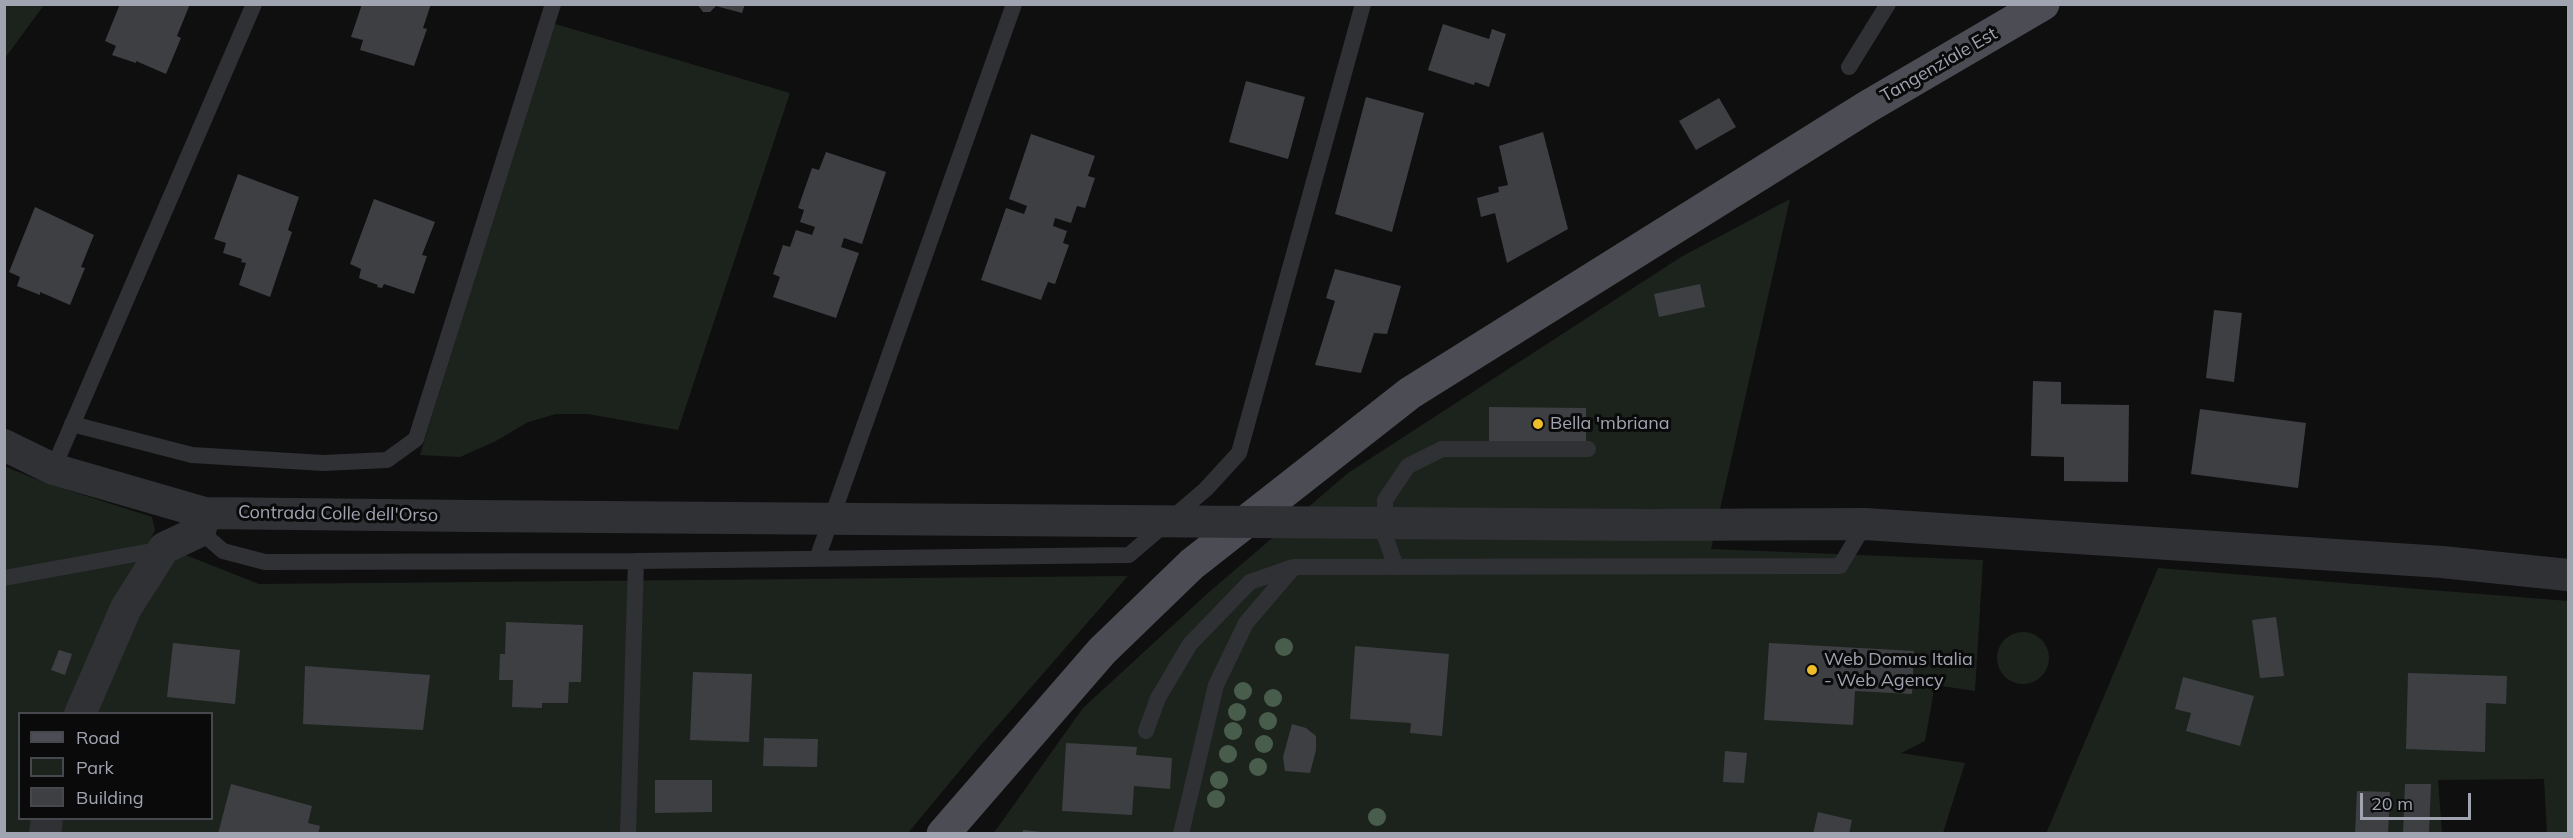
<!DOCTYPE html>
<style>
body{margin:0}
#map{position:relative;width:2573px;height:838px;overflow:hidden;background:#0f0f10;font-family:Mulish,sans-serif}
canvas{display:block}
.frame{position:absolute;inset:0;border:6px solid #a0a4b1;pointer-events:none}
.legend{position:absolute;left:18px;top:712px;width:195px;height:108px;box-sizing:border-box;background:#0a0a0b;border:2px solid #46484d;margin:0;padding:8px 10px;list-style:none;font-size:18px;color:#a0a4b1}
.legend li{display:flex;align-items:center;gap:12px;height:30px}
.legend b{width:30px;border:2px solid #46484d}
.scale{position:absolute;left:2360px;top:793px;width:111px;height:27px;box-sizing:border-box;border:3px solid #a0a4b1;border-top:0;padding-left:8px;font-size:18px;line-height:21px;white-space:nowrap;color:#a0a4b1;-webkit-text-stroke:4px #0a0a0b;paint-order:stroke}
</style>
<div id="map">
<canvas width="2573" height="838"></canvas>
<div class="frame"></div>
<ul class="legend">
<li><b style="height:8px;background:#4c4d54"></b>Road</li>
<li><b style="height:16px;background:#1c231d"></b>Park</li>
<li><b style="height:16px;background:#3e3f43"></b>Building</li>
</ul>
<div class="scale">20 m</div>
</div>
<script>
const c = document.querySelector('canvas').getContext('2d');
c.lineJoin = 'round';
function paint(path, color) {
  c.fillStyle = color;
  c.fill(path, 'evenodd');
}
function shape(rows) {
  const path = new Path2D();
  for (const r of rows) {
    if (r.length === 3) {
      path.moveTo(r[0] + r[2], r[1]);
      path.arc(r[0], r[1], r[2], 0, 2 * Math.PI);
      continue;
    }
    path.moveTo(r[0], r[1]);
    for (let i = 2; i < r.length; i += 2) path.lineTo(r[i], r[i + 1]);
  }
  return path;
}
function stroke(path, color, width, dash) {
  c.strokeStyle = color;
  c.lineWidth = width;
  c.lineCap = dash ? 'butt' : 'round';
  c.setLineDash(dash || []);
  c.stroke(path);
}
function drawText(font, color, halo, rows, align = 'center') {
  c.font = font + ' Mulish,sans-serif';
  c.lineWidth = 6;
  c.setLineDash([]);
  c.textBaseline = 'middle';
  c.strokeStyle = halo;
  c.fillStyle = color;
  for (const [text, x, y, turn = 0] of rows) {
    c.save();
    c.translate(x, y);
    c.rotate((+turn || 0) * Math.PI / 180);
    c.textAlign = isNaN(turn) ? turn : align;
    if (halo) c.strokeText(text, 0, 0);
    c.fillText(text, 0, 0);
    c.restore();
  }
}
paint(shape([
 [5,4,44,5,5,58,4,5],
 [552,23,790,93,678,430,588,414,556,414,528,422,496,441,460,457,420,455],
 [1790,199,1711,549,1983,560,1975,691,1935,685,1925,741,1901,753,1965,763,1943,833,993,834,1083,708,1208,593,1348,473,1681,257],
 [4,466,43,482,152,517,155,530,150,541,259,584,1128,576,980,746,908,833,5,833],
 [20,714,212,714,212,818,20,818],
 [2158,568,2568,601,2568,833,2547,833,2544,779,2438,780,2442,833,2046,834],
 [2023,658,26]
]), '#1c231d');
paint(shape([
 [120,4,190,4,177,36,181,38,166,74,136,61,136,63,112,55,116,46,105,41],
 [362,4,431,4,423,28,427,29,414,66,360,50,363,40,351,37],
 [697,4,745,4,742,13,716,6,710,12,703,12],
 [1443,24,1489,39,1492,29,1506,34,1489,87,1475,82,1474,85,1428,70],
 [1246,81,1305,97,1288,159,1229,142],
 [1366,97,1424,113,1392,232,1335,214],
 [1719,98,1736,127,1696,150,1679,121],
 [1543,132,1568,229,1507,263,1495,213,1481,217,1477,198,1499,192,1498,187,1508,185,1499,146],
 [1031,134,1095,156,1088,176,1095,178,1085,208,1077,206,1071,223,1055,218,1053,226,1067,231,1063,243,1069,245,1055,284,1048,282,1041,300,981,280,1006,208,1024,214,1027,206,1009,199],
 [826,152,886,172,862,244,844,238,841,247,859,253,836,318,773,297,780,277,773,274,783,245,790,247,796,230,812,235,815,227,800,222,804,210,798,208,812,168,819,170],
 [238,174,299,197,288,230,292,232,270,297,239,285,246,263,241,262,242,259,223,253,226,243,214,239],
 [374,199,435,222,422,255,427,256,414,294,384,284,382,288,377,287,378,285,359,278,361,269,350,264],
 [35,207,94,235,81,267,85,268,70,305,40,292,40,295,17,286,20,277,9,272],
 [1335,269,1401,286,1387,334,1374,333,1361,373,1315,365,1335,301,1326,298],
 [1700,284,1705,307,1659,317,1654,294],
 [2214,310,2242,313,2234,382,2206,378],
 [2033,381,2061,382,2061,404,2129,405,2128,482,2064,481,2064,457,2031,456],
 [1489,407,1586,408,1586,441,1489,441],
 [2200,409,2306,423,2298,488,2191,474],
 [2276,617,2284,676,2260,678,2252,620],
 [506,622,583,625,581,682,569,682,568,703,542,703,542,708,512,707,513,680,499,680,500,654,505,654],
 [173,643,240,650,235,704,167,697],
 [1769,643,1914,651,1912,694,1855,691,1853,725,1764,720],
 [1355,646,1449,654,1442,736,1410,733,1411,723,1350,719],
 [59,650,72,654,65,675,51,670],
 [305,666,430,675,423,730,303,724],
 [693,672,752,674,749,742,690,740],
 [2408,673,2507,676,2506,704,2486,703,2485,752,2406,749],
 [2183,677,2254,696,2240,746,2186,731,2191,713,2175,709],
 [1292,724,1306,728,1316,736,1316,750,1310,773,1285,771,1283,757],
 [764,738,818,739,817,767,763,766],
 [1066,743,1137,747,1136,755,1172,758,1170,789,1134,786,1132,815,1062,811],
 [1725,751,1747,753,1744,783,1723,782],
 [655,780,712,780,712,812,655,813],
 [231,784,312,806,308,823,320,826,318,834,218,834],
 [2405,784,2431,784,2429,834,2403,834],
 [2357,791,2390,792,2388,834,2355,834],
 [1818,812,1852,820,1849,834,1813,834],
 [1023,830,1042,832,1042,834,1022,834]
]), '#3e3f43');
stroke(shape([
 [1849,67,1888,4],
 [72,424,192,455,323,463,387,460,416,439,553,4],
 [53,469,254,4],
 [200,531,223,551,265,562,636,561,1129,555,1206,489,1239,453,1363,4],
 [817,559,1014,4],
 [1396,567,1385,536,1385,500,1408,466,1442,449,1588,449],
 [4,578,163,549],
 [1146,731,1158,698,1190,644,1250,582,1293,567,1840,566,1865,524],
 [628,834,636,561],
 [1181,834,1216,685,1246,623,1293,568]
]), '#303135', 16);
stroke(shape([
 [4,445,53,469,205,513,471,516],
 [1646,525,1865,524,2442,562,2568,575],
 [80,714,126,608,164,548,200,531,205,513],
 [45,834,47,818]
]), '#303135', 32);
stroke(shape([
 [943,834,1102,651,1192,564,1410,393,1867,107,2043,4]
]), '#4c4d54', 33);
stroke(shape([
 [471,516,1646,525]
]), '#303135', 32);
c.fillStyle = '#485d4c';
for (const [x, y] of [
 [1284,647],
 [1243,691],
 [1273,698],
 [1237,712],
 [1268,721],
 [1233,731],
 [1264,744],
 [1228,754],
 [1258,767],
 [1219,780],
 [1216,799],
 [1377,817]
]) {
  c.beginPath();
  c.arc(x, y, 9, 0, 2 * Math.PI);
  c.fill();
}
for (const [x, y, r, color] of [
 [1538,424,6,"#edbe2a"],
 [1812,670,6,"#edbe2a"]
]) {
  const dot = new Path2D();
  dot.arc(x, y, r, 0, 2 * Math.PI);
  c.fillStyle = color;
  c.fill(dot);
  stroke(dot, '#0a0a0b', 2);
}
drawText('18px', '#a0a4b1', '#0a0a0b', [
 ["Tangenziale Est",1939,65,-30],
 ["Contrada Colle dell'Orso",338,514,1]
]);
drawText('18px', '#a0a4b1', '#0a0a0b', [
 ["Bella 'mbriana",1550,424],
 ["Web Domus Italia",1824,660],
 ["- Web Agency",1824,681]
], 'left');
</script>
